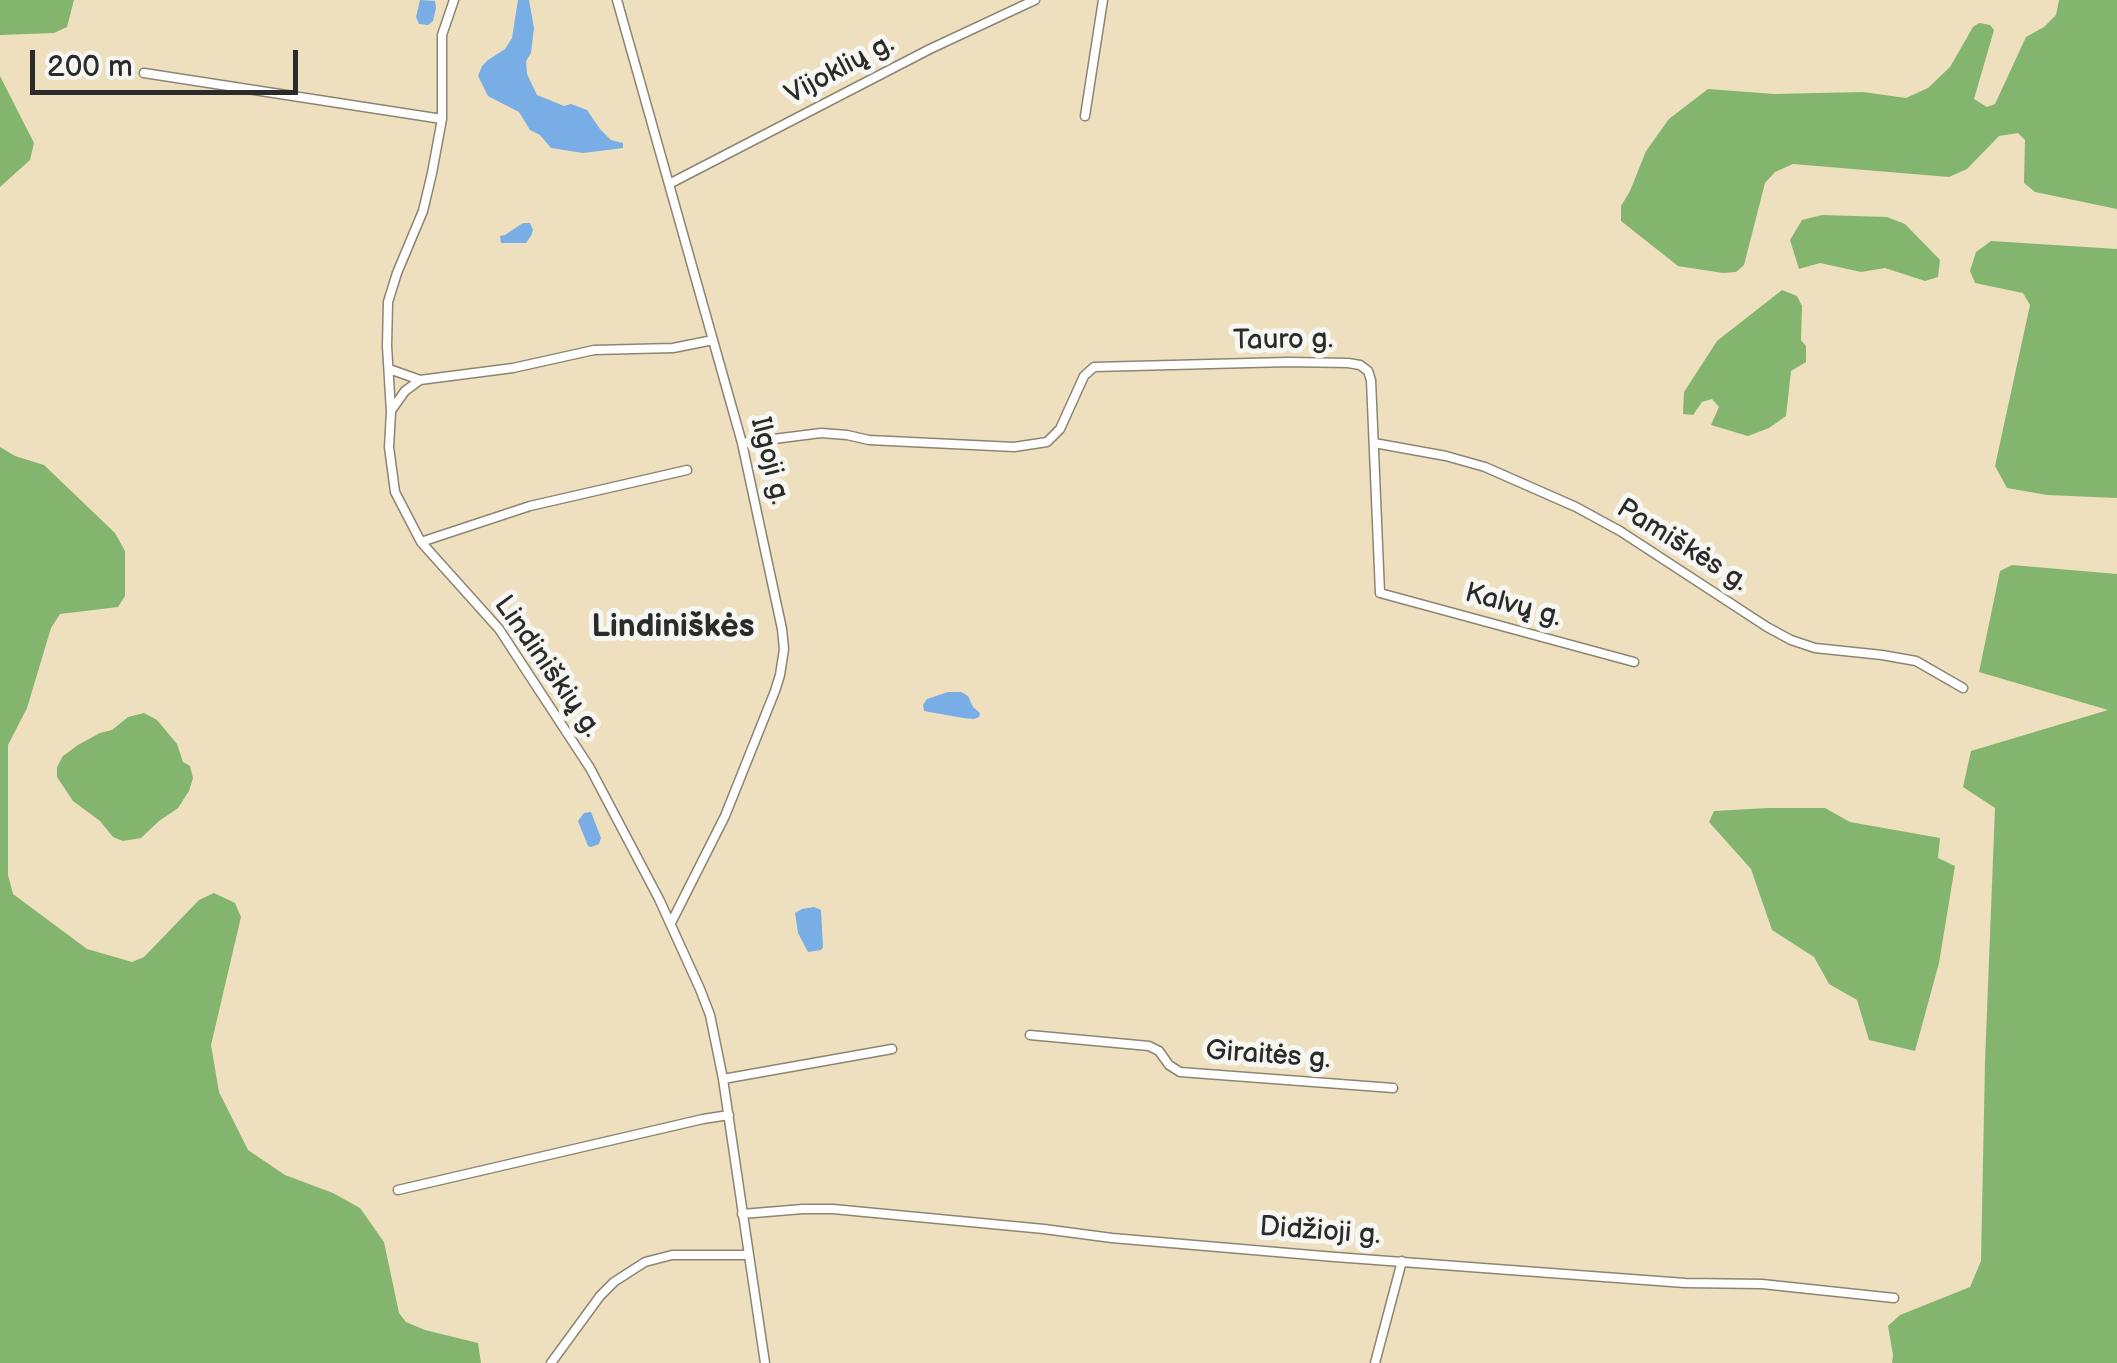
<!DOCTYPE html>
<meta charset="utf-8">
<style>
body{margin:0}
#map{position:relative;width:2117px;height:1363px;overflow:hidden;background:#eedfbe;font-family:"Balsamiq Sans",sans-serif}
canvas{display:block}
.scale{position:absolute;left:30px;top:50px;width:268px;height:45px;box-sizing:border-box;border:5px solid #2b2b2b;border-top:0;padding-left:12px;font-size:30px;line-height:35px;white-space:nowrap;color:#2b2b2b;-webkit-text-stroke:8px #f6f6f2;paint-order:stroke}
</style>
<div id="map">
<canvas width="2117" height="1363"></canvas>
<div class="scale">200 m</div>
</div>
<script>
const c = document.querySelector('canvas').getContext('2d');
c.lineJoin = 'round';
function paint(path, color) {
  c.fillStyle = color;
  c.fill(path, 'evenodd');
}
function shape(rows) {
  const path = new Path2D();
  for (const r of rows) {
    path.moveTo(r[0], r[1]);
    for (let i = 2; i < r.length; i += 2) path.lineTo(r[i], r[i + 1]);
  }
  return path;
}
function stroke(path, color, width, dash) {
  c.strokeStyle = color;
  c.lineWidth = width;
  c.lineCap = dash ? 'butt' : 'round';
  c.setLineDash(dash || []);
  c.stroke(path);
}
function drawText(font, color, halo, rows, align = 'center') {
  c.font = font + ' "Balsamiq Sans",sans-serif';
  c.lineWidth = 10;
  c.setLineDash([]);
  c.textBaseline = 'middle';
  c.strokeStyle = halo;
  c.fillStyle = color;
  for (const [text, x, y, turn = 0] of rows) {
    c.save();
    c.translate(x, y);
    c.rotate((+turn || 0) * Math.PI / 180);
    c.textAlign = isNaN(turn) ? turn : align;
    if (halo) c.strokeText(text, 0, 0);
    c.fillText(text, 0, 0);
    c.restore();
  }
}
paint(shape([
 [0,0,74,0,67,27,54,33,0,35],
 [2059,0,2117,0,2117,209,2035,192,2024,183,2025,140,2018,133,1999,136,1967,169,1949,177,1793,164,1775,172,1765,183,1744,265,1736,272,1723,273,1678,266,1621,221,1621,206,1630,191,1646,151,1669,119,1708,89,1774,94,1863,92,1906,98,1928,88,1950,67,1973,27,1979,23,1990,25,1994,30,1974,99,1987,107,1995,104,2026,37,2044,27,2056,15],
 [0,76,34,143,30,160,0,187],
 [1822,215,1887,217,1905,224,1940,260,1938,277,1925,281,1885,268,1861,272,1820,263,1799,269,1790,240,1802,220],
 [1991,241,2117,249,2117,498,2047,495,2007,488,1995,466,2030,305,2023,293,1975,283,1970,271,1976,252],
 [1782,290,1797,296,1802,306,1801,340,1806,346,1806,362,1791,371,1786,416,1769,428,1748,436,1711,425,1719,407,1712,399,1702,402,1693,415,1683,414,1684,392,1717,341],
 [0,447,15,456,44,465,115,533,125,551,125,596,118,607,60,614,51,628,27,708,8,745,8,875,13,894,87,949,132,962,144,957,199,900,214,893,235,903,241,917,211,1045,219,1092,248,1150,285,1175,333,1193,360,1208,384,1242,399,1313,406,1322,425,1330,478,1343,481,1363,0,1363],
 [2012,565,2117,574,2117,1363,1892,1363,1893,1355,1888,1326,1900,1315,1970,1287,1981,1261,1985,1062,1995,808,1963,787,1971,751,2108,710,1979,672,2000,571],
 [144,713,157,720,177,744,183,762,190,766,193,778,189,791,178,808,159,821,141,838,123,841,113,837,100,821,73,801,57,777,57,767,63,756,78,745,100,733,112,730,128,717],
 [1768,808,1825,808,1850,822,1940,838,1938,858,1955,866,1939,963,1915,1051,1869,1040,1857,1000,1829,984,1814,957,1772,930,1751,869,1709,822,1714,811]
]), '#84b56e');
paint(shape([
 [420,0,435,1,436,8,433,21,428,25,419,24,416,17],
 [518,0,529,0,534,28,531,53,526,61,527,74,537,95,564,106,571,104,587,110,600,129,611,140,623,143,623,148,583,153,551,148,540,135,530,130,519,112,488,96,478,76,482,66,488,60,505,49,512,38],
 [523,223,530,223,533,230,531,236,526,243,501,243,500,236,505,235],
 [948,692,961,692,968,696,973,707,980,713,979,717,974,719,963,718,924,711,923,705,927,699],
 [591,812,601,838,599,844,591,847,588,846,578,821,584,813],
 [814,907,821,910,823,947,821,950,808,952,798,933,795,913,802,909]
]), '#78ade6');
const street = shape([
 [454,0,442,35,442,119,432,173,423,211,397,273,388,302,387,346,391,412,389,447,395,492,421,542,499,629,590,768,659,899,700,989,710,1015,723,1079,765,1363],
 [617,0,742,443,782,629,784,649,780,675,775,691,725,816,671,923],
 [144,73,442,119],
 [1085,116,1103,0],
 [669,184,930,49,1035,0],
 [389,369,420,380,513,368,594,350,673,348,713,340],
 [393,408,405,391,420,380],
 [742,443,821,433,847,435,869,440,1014,447,1047,442,1060,429,1084,376,1094,367,1288,362,1348,363,1360,365,1368,371,1371,380,1380,593,1634,662],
 [1374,443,1446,456,1485,467,1576,507,1620,531,1767,627,1791,640,1815,648,1882,655,1916,661,1963,688],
 [421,542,530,506,687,470],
 [1030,1035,1149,1046,1159,1051,1169,1065,1180,1072,1393,1088],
 [723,1079,892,1049],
 [398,1190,703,1119,729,1115],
 [742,1214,803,1209,833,1209,1044,1229,1112,1238,1335,1257,1685,1283,1762,1284,1894,1298],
 [551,1363,600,1296,614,1282,645,1262,672,1255,749,1255],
 [1375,1363,1402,1261]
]);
stroke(street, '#8c8574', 11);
stroke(street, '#fff', 8);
drawText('28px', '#2b2b2b', '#f6f6f2', [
 ["Vijoklių g.",840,70,-28],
 ["Tauro g.",1283,341,-1],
 ["Ilgoji g.",769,461,76],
 ["Pamiškės g.",1682,546,32],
 ["Kalvų g.",1513,606,15],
 ["Lindiniškių g.",547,667,55],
 ["Giraitės g.",1268,1056,4],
 ["Didžioji g.",1320,1232,4]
]);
drawText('bold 32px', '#2b2b2b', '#f6f6f2', [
 ["Lindiniškės",673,628]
]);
</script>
